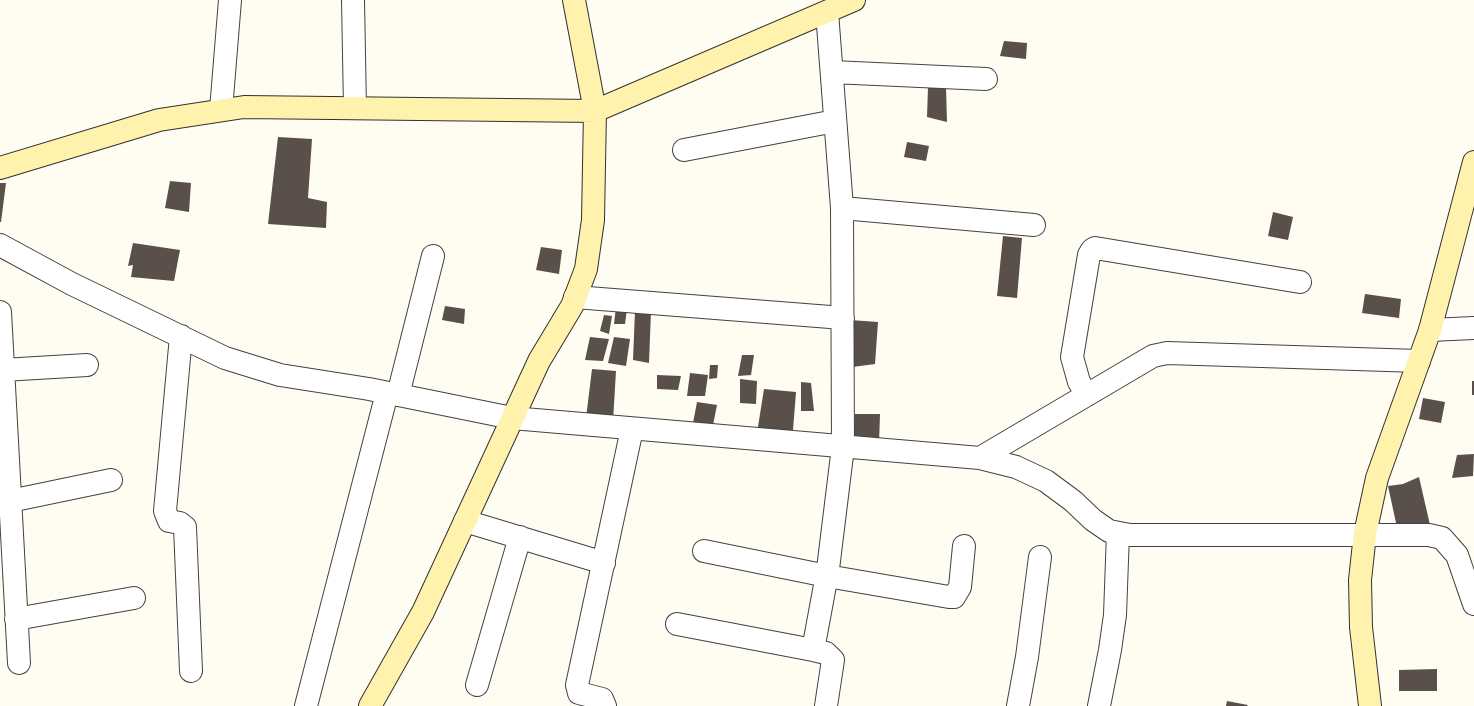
<!DOCTYPE html>
<style>
body{margin:0}
canvas{display:block;background:#fffcf1}
</style>
<canvas width="1474" height="706"></canvas>
<script>
const c = document.querySelector('canvas').getContext('2d');
c.lineJoin = 'round';
function paint(path, color) {
  c.fillStyle = color;
  c.fill(path, 'evenodd');
}
function shape(rows) {
  const path = new Path2D();
  for (const r of rows) {
    path.moveTo(r[0], r[1]);
    for (let i = 2; i < r.length; i += 2) path.lineTo(r[i], r[i + 1]);
  }
  return path;
}
function stroke(path, color, width, dash) {
  c.strokeStyle = color;
  c.lineWidth = width;
  c.lineCap = dash ? 'butt' : 'round';
  c.setLineDash(dash || []);
  c.stroke(path);
}
paint(shape([
 [1004,41,1027,43,1026,59,1000,56],
 [928,87,946,87,947,122,927,117],
 [278,137,312,139,308,198,327,202,326,228,268,224],
 [907,142,929,146,926,161,904,157],
 [170,181,191,183,189,212,165,208],
 [0,183,6,183,1,222,0,222],
 [1273,212,1293,217,1288,240,1268,236],
 [1003,236,1022,238,1017,298,997,296],
 [133,243,180,250,174,281,131,277,133,265,128,266],
 [541,247,562,250,559,274,536,270],
 [1365,294,1401,299,1399,318,1362,313],
 [445,306,465,309,464,324,442,320],
 [616,307,627,309,625,324,614,324],
 [635,311,651,311,649,363,633,360],
 [604,315,612,316,609,334,600,331],
 [850,320,878,322,875,364,845,368],
 [590,337,609,339,603,361,585,360],
 [614,337,630,339,626,366,608,363],
 [742,355,754,355,751,375,738,376],
 [710,365,718,365,717,378,709,379],
 [592,369,616,371,613,421,586,418],
 [690,373,708,375,705,396,687,396],
 [657,375,681,376,678,390,657,389],
 [740,379,757,381,756,404,740,403],
 [1472,381,1474,381,1474,395,1472,395],
 [801,382,811,383,814,411,801,411],
 [764,389,796,392,792,443,757,433],
 [1423,398,1445,402,1441,423,1419,419],
 [697,402,717,405,713,425,693,423],
 [855,414,880,414,879,444,853,442],
 [1474,454,1473,476,1452,478,1457,455],
 [1419,477,1430,525,1398,532,1388,486,1403,484],
 [1437,669,1437,691,1399,691,1399,670],
 [1227,701,1248,705,1247,706,1226,706]
]), '#59504b');
const street = shape([
 [353,0,355,108],
 [832,72,986,79],
 [221,110,230,0],
 [684,150,835,121],
 [842,208,1034,225],
 [0,245,72,284,225,358,280,375,369,389,512,418,980,458,1016,467,1046,481,1073,501,1093,520,1109,531,1130,535,1429,535,1442,538,1457,555,1474,604],
 [575,297,843,318],
 [0,312,19,663],
 [1430,330,1474,328],
 [181,336,165,511,169,521,180,523,185,527,191,671],
 [3,370,87,365],
 [398,395,433,256],
 [1087,395,1079,382,1072,357,1089,255,1092,250,1095,248,1300,282],
 [980,458,1153,356,1167,353,1419,361],
 [10,501,111,480],
 [465,521,604,563],
 [704,551,827,576,949,597,954,597,960,587,964,546],
 [16,619,134,598],
 [677,624,813,650],
 [477,685,520,537],
 [306,706,387,393],
 [605,706,602,699,579,693,577,685,632,429],
 [826,706,833,660,826,653,813,650,828,569,843,447,842,208,827,12],
 [1018,706,1027,657,1040,557],
 [1099,706,1110,650,1115,615,1118,533]
]);
const secondary = shape([
 [0,168,159,120,244,107,595,111,854,0],
 [370,706,423,612,539,361,572,306,586,269,593,220,595,111,574,0],
 [1370,706,1361,627,1360,580,1365,534,1377,478,1430,330,1474,162]
]);
stroke(street, '#424242', 24);
stroke(secondary, '#313131', 24);
stroke(street, '#fff', 22);
stroke(secondary, '#fff2ac', 22);
</script>
